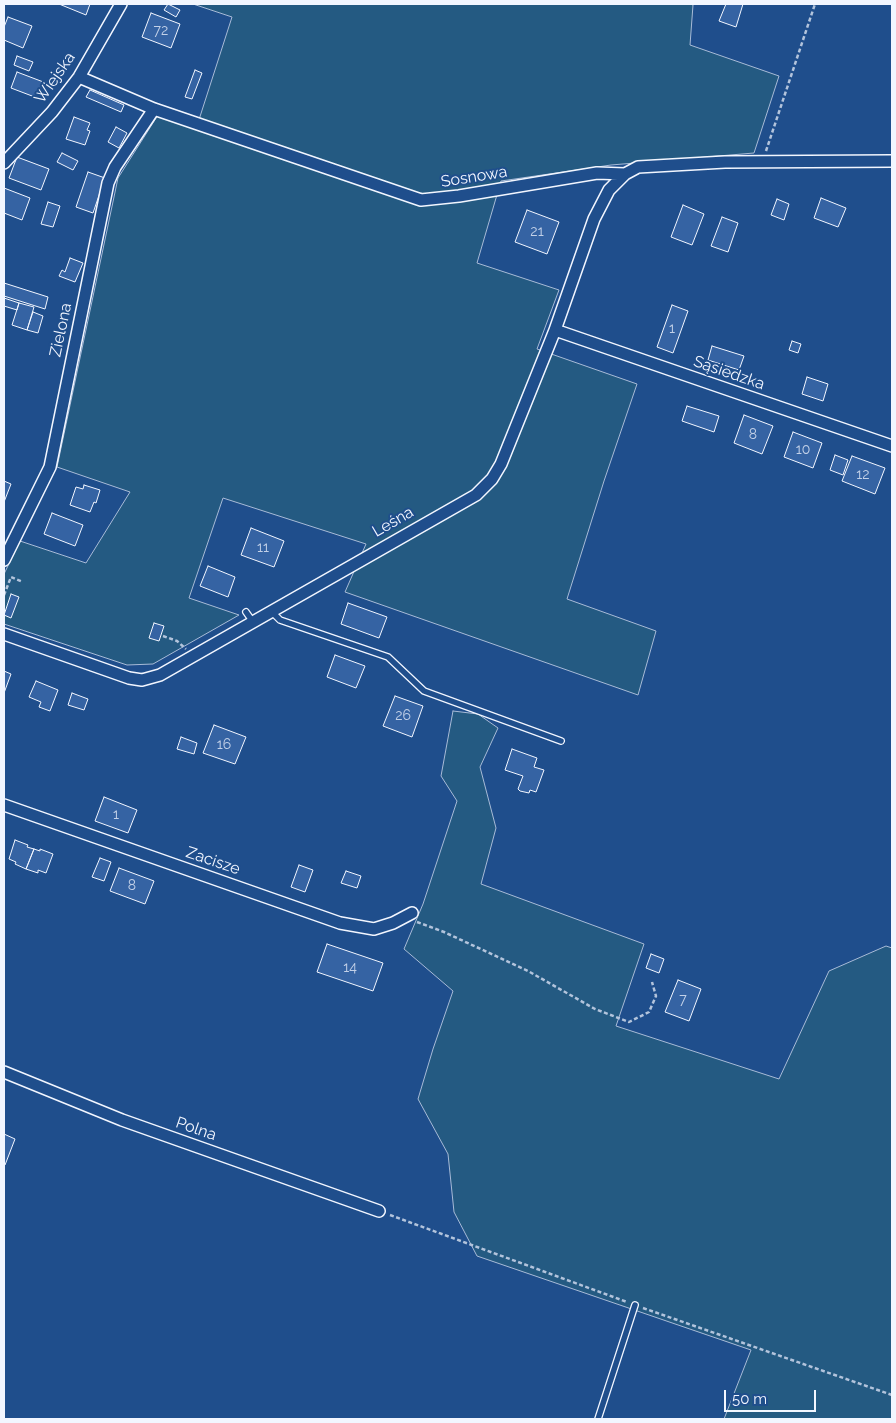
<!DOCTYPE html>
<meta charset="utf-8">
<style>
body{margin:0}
#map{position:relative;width:896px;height:1423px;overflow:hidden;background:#1f4e8c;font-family:Raleway,sans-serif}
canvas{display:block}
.frame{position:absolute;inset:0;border:5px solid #f2f6ff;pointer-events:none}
.scale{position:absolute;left:724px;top:1390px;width:92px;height:22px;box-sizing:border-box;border:2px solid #f2f6ff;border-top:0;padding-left:6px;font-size:15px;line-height:18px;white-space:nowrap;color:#f2f6ff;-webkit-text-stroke:4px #1f4e8c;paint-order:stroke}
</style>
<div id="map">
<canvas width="896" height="1423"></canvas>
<div class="frame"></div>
<div class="scale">50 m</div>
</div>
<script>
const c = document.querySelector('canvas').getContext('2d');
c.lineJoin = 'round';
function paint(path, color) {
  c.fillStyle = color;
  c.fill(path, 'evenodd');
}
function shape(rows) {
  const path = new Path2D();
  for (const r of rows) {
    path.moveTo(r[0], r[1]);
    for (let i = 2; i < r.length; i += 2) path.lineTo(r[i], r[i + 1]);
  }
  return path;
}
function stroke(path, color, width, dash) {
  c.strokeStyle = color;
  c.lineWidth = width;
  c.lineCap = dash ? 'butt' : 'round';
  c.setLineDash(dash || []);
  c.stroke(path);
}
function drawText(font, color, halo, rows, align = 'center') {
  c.font = font + ' Raleway,sans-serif';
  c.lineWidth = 4;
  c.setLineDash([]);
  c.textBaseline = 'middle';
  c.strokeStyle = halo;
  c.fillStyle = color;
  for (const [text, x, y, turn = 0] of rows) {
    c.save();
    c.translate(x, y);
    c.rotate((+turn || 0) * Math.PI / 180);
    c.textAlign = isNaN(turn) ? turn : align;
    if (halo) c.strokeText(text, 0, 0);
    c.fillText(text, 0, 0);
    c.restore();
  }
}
const green = shape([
 [193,4,691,4,693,5,690,45,779,76,754,153,611,165,501,181,477,263,559,290,537,349,637,384,604,481,567,599,656,631,638,695,345,592,366,544,223,498,189,598,239,615,153,664,127,665,4,624,4,574,20,541,86,563,130,492,57,467,118,178,158,115,196,129,232,17,193,4],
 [453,711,478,714,498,728,480,767,496,828,481,884,644,944,616,1026,779,1079,829,971,886,946,892,948,892,1419,724,1419,751,1350,477,1256,454,1212,448,1154,418,1099,433,1049,453,991,404,949,423,904,457,801,441,776,453,711]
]);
paint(green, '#245a82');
stroke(green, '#a8bbd7', 1);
const building = shape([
 [59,4,90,4,86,15,59,4],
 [168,4,180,10,176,17,164,10,168,4],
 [726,4,743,4,736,27,719,21,726,4],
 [151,13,180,24,171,48,142,37,151,13],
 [8,17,32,26,23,48,4,40,4,27,8,17],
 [17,56,33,62,29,71,14,65,17,56],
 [195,70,202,73,192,99,185,97,195,70],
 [17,72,46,83,40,99,11,88,17,72],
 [90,90,124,105,121,112,86,97,90,90],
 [74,117,90,123,87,130,90,131,85,145,66,139,74,117],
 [116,127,127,133,119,148,108,142,116,127],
 [62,153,78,161,73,170,57,162,62,153],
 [17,157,49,169,41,190,9,178,17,157],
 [88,172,105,178,93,213,76,207,88,172],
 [4,188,30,198,22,220,4,213,4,188],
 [821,198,846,208,838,227,814,218,821,198],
 [777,199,789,204,784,220,771,215,777,199],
 [48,202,60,206,53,227,41,224,48,202],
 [683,205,704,214,692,245,671,237,683,205],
 [527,210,559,222,547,254,515,242,527,210],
 [722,217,738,223,728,252,711,246,722,217],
 [70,258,83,263,75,282,59,276,62,270,65,272,70,258],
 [4,283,48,297,45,309,4,296,4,283],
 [4,298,19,303,17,310,4,306,4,298],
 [19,303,34,307,27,330,12,325,19,303],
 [672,305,688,311,673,353,657,347,672,305],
 [33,312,43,316,38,333,27,330,33,312],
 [792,341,801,344,798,353,789,350,792,341],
 [712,346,744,356,739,370,708,360,712,346],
 [807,377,828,384,823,401,802,394,807,377],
 [687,406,719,416,714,432,682,421,687,406],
 [744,415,773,426,762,454,734,443,744,415],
 [793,432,822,443,813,468,784,457,793,432],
 [835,455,848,460,843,475,830,470,835,455],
 [852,456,885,468,875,494,842,481,852,456],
 [4,481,11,484,4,502,4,481],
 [84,485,100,490,96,503,94,502,90,512,70,505,76,487,83,489,84,485],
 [52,513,83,525,75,546,44,534,52,513],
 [251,528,284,541,274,567,241,555,251,528],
 [208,566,235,577,228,597,200,586,208,566],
 [11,594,19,597,11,618,4,615,11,594],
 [348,603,387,617,379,638,341,624,348,603],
 [154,623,164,626,159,641,149,638,154,623],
 [335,655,365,666,356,688,327,677,335,655],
 [4,671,11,674,4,693,4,671],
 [36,681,58,690,50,711,39,707,41,702,29,697,36,681],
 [72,693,88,699,84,710,68,705,72,693],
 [395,696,423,706,412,737,383,726,395,696],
 [214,725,246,737,235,764,203,753,214,725],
 [181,737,197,743,194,754,177,749,181,737],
 [512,749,537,758,534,767,544,770,536,792,530,790,529,793,520,791,518,789,523,776,505,770,512,749],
 [104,797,137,810,128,833,95,821,104,797],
 [15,840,28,845,27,847,34,849,26,869,15,864,16,862,9,859,15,840],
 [34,849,40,851,40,849,53,854,46,873,38,870,38,873,26,869,34,849],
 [100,858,111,862,104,881,92,877,100,858],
 [299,865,313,870,305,892,291,887,299,865],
 [119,868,154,881,145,904,110,891,119,868],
 [346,871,361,876,357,888,341,883,346,871],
 [327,944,383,963,373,991,317,972,327,944],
 [651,954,664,959,659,973,646,968,651,954],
 [678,980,701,989,689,1021,665,1012,678,980],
 [4,1134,15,1139,5,1165,4,1164,4,1134]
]);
paint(building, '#3563a3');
stroke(building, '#f2f6ff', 1);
const lane = shape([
 [246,612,253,622],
 [272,612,280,620,388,657,424,691,561,741],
 [598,1419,635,1305]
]);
const street = shape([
 [79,77,154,109,421,200,459,196,597,173,625,174,638,167,725,162,892,161],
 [4,163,52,112,79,77,121,4],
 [555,330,892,446],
 [4,560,50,467,108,183,115,167,154,109],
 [4,634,129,678,142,680,160,675,476,495,492,479,501,464,555,330,594,219,609,190,625,174],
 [4,805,340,923,374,929,393,923,412,913],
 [4,1072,122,1120,379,1211]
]);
stroke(lane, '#f2f6ff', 8);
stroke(street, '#f2f6ff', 14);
stroke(shape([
 [766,151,815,4],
 [4,595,11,577,23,582],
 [163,636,177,641,186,649],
 [417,922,444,932,528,971,595,1009,629,1022,649,1012,656,996,652,982],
 [390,1215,627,1302],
 [643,1308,892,1395]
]), '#b3c4dc', 2.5, [4, 2.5]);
stroke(lane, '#1f4e8c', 5.5);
stroke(street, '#1f4e8c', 11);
drawText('14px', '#c3d1e8', null, [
 ["72",161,31],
 ["21",537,232],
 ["1",672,329],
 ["8",753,435],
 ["10",803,450],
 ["12",863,475],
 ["11",263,548],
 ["26",403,716],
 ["16",224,745],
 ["1",116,815],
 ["8",132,886],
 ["14",350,968],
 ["7",683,1000]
]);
drawText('16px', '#f2f6ff', '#1f4e8c', [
 ["Wiejska",55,78,-55],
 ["Sosnowa",474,177,-9],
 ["Zielona",61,330,-78],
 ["Sąsiedzka",729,373,19],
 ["Leśna",393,522,-30],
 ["Zacisze",213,861,19],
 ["Polna",196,1129,19]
]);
</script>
